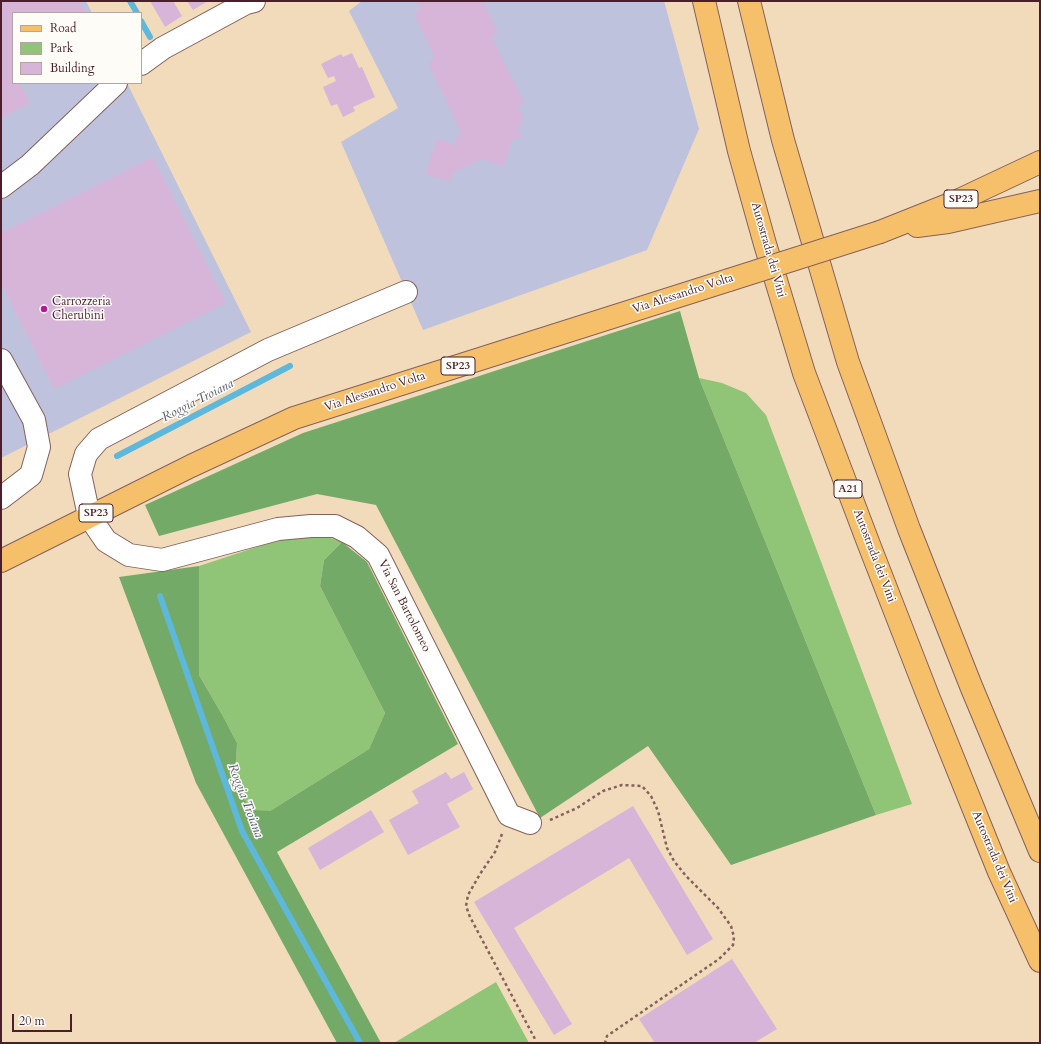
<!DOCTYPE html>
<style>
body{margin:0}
#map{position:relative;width:1041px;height:1044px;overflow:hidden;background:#f1dbba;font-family:Cardo,serif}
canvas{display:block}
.frame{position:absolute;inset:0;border:2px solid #4a1f2b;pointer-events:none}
.legend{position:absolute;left:12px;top:12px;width:130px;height:72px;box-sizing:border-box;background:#fdfcf7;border:1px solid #b5a4a5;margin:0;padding:5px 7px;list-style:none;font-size:12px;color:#4a1f2b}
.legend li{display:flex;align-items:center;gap:8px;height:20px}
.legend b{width:20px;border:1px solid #b5a4a5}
.scale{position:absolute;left:12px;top:1014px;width:60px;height:18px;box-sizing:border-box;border:2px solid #4a1f2b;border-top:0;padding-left:5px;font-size:12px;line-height:14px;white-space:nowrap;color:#4a1f2b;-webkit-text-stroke:3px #fdfcf7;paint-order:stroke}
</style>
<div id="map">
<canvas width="1041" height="1044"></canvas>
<div class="frame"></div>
<ul class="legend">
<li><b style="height:5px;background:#f6c06b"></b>Road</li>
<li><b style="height:11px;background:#90c577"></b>Park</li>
<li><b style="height:11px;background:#d6b5d9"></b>Building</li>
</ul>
<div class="scale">20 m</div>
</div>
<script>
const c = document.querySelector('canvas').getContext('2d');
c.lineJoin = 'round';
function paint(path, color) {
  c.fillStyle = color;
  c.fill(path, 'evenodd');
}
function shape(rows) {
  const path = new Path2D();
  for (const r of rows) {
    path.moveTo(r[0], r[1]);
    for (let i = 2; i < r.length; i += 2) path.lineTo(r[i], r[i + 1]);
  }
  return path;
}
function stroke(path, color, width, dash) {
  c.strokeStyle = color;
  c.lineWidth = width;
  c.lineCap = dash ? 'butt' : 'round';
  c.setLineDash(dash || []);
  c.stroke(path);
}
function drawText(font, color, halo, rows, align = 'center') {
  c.font = font + ' Cardo,serif';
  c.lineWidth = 3;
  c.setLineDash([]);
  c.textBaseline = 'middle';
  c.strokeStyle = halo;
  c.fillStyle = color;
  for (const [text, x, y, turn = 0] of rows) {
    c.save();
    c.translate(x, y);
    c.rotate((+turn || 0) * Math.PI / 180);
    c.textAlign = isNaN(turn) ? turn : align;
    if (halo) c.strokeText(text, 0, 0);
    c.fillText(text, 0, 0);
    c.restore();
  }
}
paint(shape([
 [1,1,86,1,92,13,13,13,13,83,127,83,251,332,1,458],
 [362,1,664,1,699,129,647,250,423,330,341,142,398,108,349,11]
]), '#bfc2dd');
paint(shape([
 [699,378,722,383,746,393,766,415,912,804,876,815],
 [325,536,342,542,324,560,320,586,385,713,369,749,270,811,250,811,235,782,237,743,224,718,199,675,199,566,278,540],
 [496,982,529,1043,394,1043]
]), '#90c577');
paint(shape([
 [680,311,699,378,876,815,731,865,648,746,540,818,376,505,317,494,159,536,145,505,303,433],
 [342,542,367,562,458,744,277,852,381,1043,337,1043,196,783,119,577,199,566,199,675,224,718,237,743,235,782,250,810,270,811,369,749,385,713,320,586,324,560]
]), '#74aa68');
stroke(shape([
 [130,1,137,13],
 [141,21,150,37],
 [117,456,290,366],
 [160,596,242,831,360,1043]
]), '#5eb8dc', 6);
paint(shape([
 [1,1,80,1,86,13,13,13,13,83,20,83,30,103,1,118],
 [150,1,173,1,182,16,165,27],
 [187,1,208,1,193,10],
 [416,1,483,1,498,33,491,36,524,103,518,106,523,117,518,129,522,136,512,141,503,166,481,159,453,173,450,182,425,174,437,139,454,145,457,136,461,132,428,62,435,58,414,13,421,10],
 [352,53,359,68,362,67,375,97,353,107,355,111,343,117,337,104,331,106,323,87,336,81,334,76,328,78,321,64,341,54,343,57],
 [153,157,226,303,54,389,1,283,1,233],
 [446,772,451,779,464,772,473,789,447,804,460,827,408,855,389,820,419,803,412,791],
 [633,806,713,939,687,955,629,858,514,928,572,1024,554,1035,474,902],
 [371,810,384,832,320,870,308,848],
 [732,959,777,1029,754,1043,655,1043,639,1019]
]), '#d6b5d9');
const minor = shape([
 [141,64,163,48,246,3,254,1],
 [1,187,30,165,116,83],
 [406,292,268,350,99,439,86,454,80,474,89,516,106,541,129,555,162,560,278,529,311,526,335,526,357,537,378,555,509,815,530,823],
 [1,360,34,420,39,447,31,475,1,498]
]);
const major = shape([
 [917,226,948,222,1040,201],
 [880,232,953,203,1040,162],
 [1,561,191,466,294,418,729,280]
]);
const highway = shape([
 [704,1,739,151,765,244,804,373,868,542,928,696,999,872,1040,961],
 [749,1,783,140,848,362,909,529,971,686,1040,851]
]);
stroke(minor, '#84615d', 24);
stroke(major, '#84615d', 24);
stroke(highway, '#84615d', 24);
stroke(shape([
 [550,820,577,808,603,791,622,785,642,786,651,796,658,811,667,848,674,861,686,876,718,908,731,926,734,937,733,945,719,959,607,1036,605,1043],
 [502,834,495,852,480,874,468,895,466,906,470,917,535,1039]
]), '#84615d', 2.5, [3, 3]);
stroke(minor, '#fff', 22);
stroke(major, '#f6c06b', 22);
stroke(highway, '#f6c06b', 22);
const majorBridge = shape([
 [729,280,880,232]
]);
stroke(majorBridge, '#84615d', 24, []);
stroke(majorBridge, '#f6c06b', 22);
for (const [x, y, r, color] of [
 [44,309,4,"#b5179e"]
]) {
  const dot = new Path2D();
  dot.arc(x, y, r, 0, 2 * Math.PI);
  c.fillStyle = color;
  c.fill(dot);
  stroke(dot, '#fdfcf7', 1.5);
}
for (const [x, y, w] of [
 [961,199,34],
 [458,366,34],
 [848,489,28],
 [96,513,34]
]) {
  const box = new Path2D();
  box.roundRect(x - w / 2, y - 9, w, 18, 3);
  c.fillStyle = '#fdfcf7';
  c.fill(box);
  stroke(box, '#4a1f2b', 1);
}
drawText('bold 11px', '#4a1f2b', null, [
 ["SP23",961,199],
 ["SP23",458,366],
 ["A21",848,489],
 ["SP23",96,513]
]);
drawText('12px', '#4a1f2b', '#fdfcf7', [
 ["Autostrada dei Vini",768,250,74],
 ["Via Alessandro Volta",683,294,-18],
 ["Via Alessandro Volta",375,392,-18],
 ["Autostrada dei Vini",874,556,69],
 ["Via San Bartolomeo",404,606,63],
 ["Autostrada dei Vini",994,857,67]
]);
drawText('12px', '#4a1f2b', '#fdfcf7', [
 ["Carrozzeria",52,302],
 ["Cherubini",52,316]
], 'left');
drawText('italic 13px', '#525c72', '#fdfcf7', [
 ["Roggia Troiana",198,401,-27],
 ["Roggia Troiana",245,801,69]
]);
</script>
